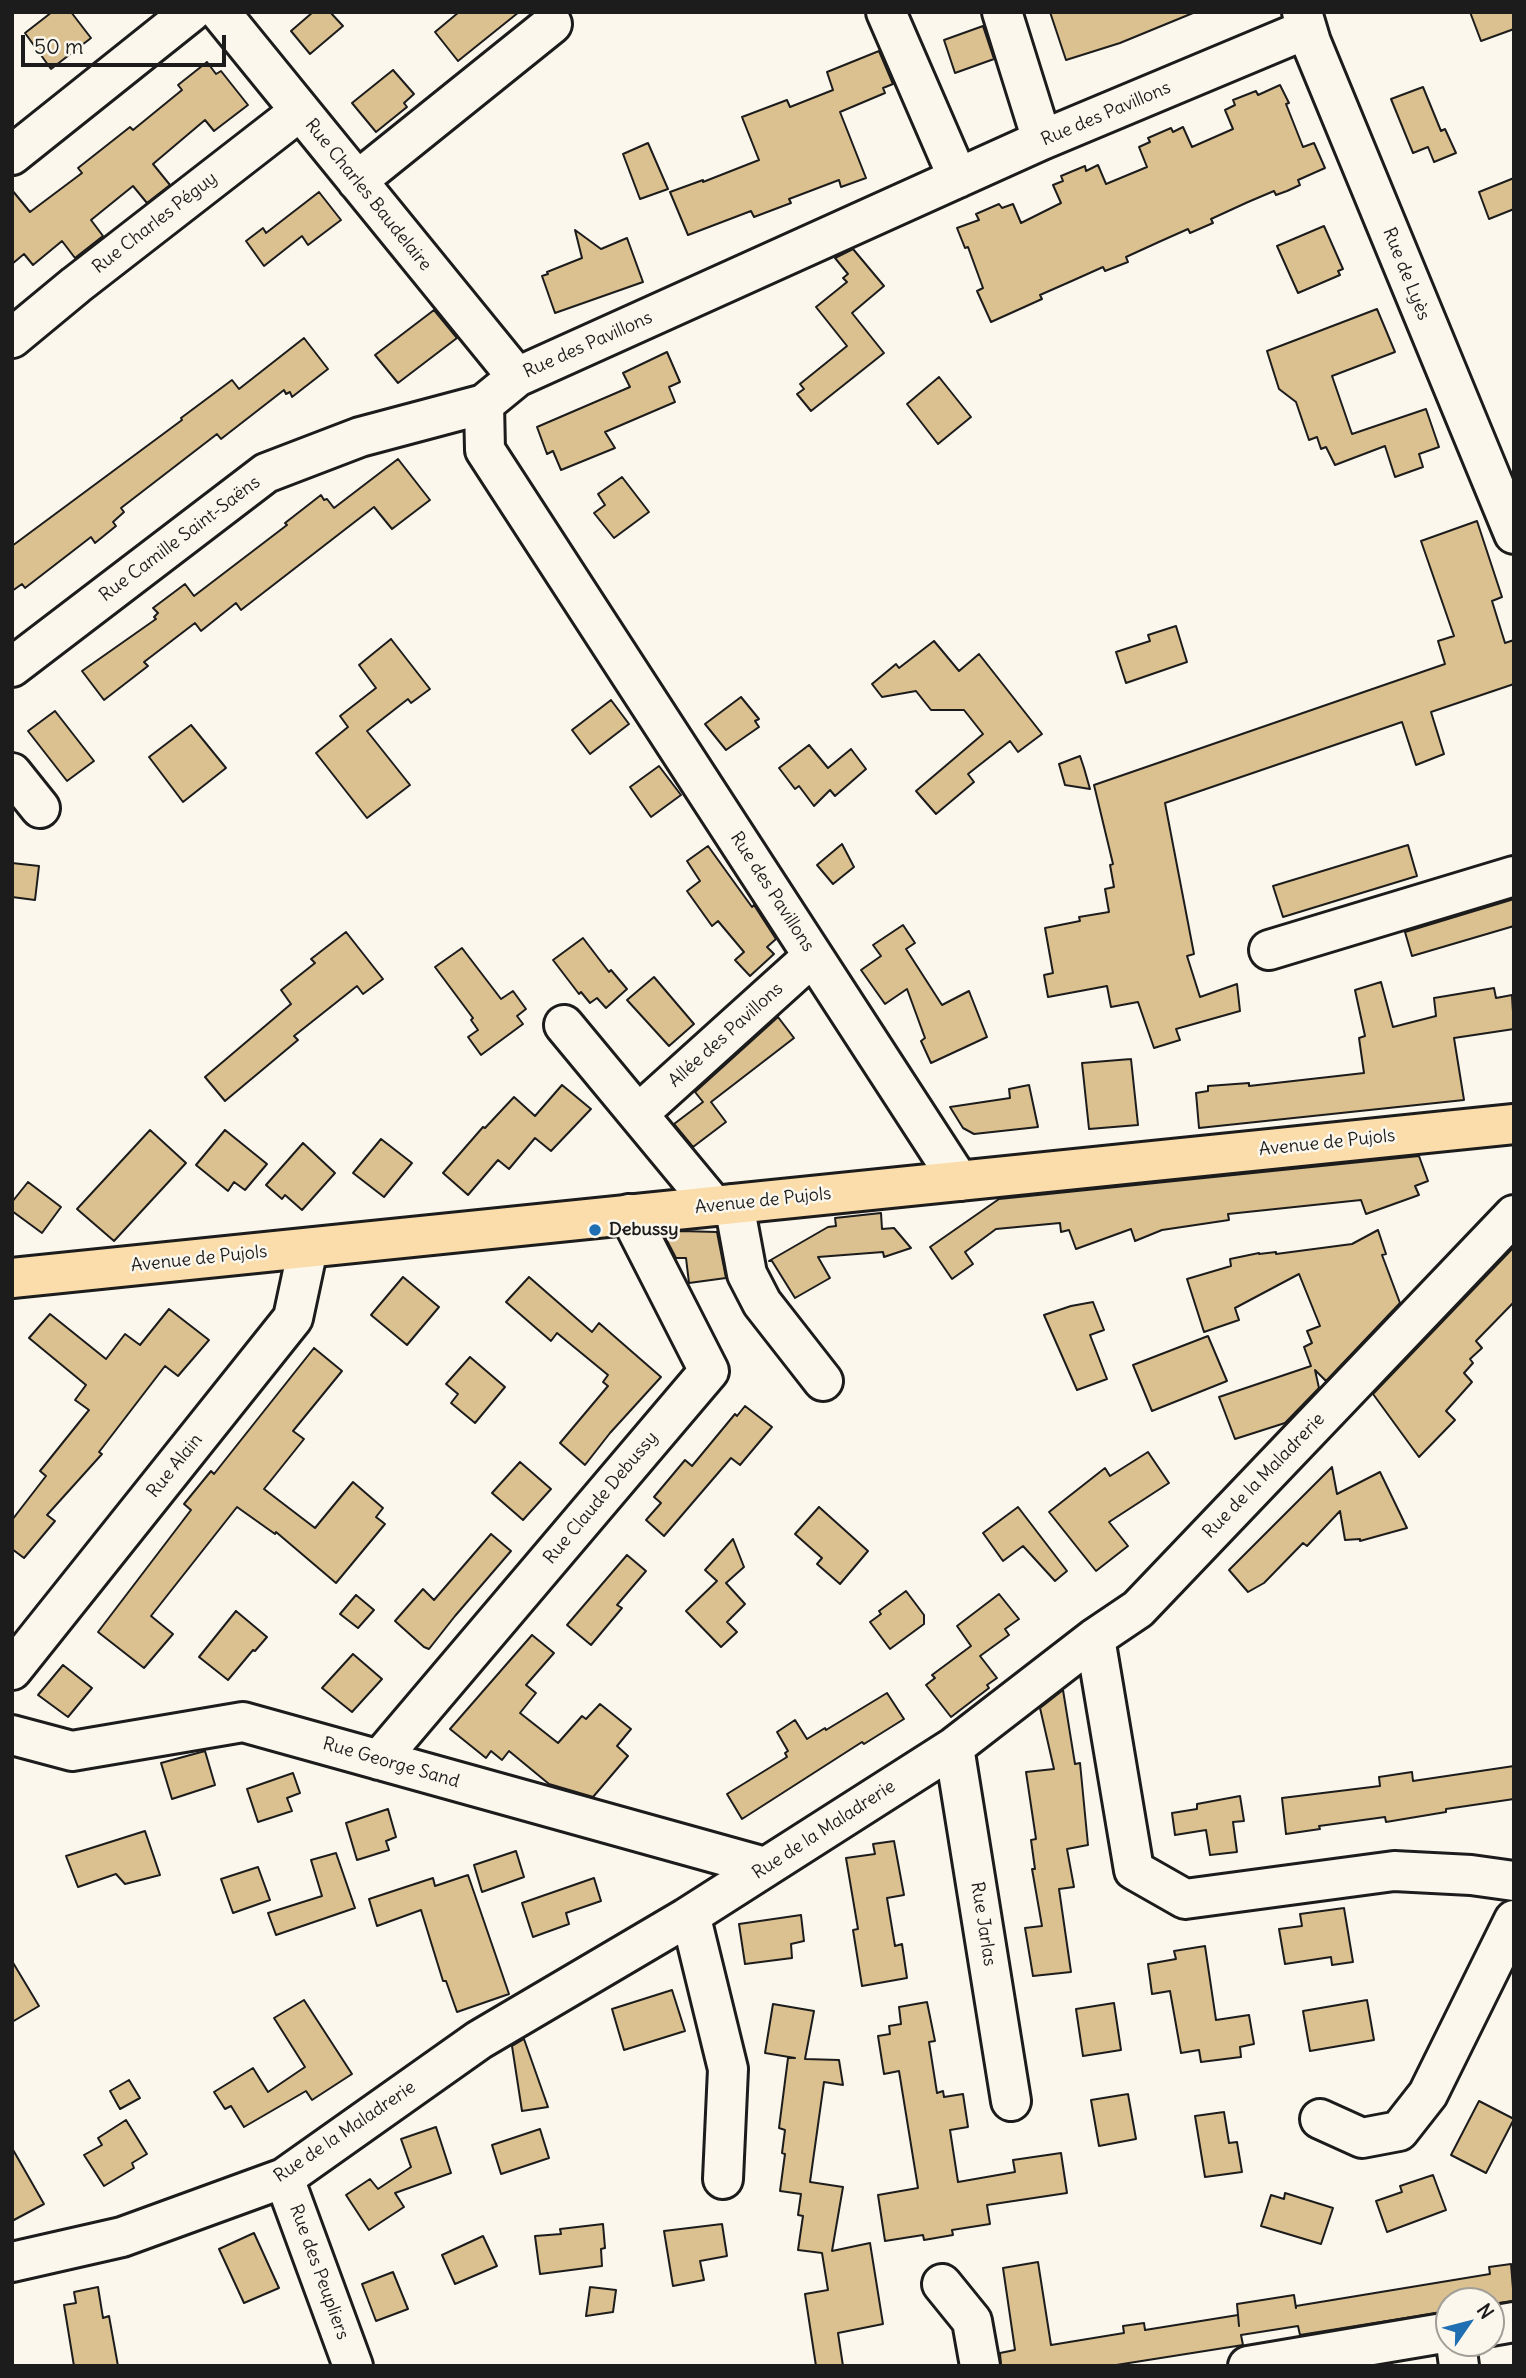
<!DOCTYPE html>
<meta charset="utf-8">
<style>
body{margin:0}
#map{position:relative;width:1526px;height:2378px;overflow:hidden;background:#fbf7ec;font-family:Delius,sans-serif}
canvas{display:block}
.frame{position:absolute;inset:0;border:14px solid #1c1c1c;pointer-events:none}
.north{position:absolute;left:1435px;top:2287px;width:70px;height:70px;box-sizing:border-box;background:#fbf7ec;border:2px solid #a29f99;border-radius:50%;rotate:55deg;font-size:19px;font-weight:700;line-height:28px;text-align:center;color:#1c1c1c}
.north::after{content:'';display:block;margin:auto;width:24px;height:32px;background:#1f6fb2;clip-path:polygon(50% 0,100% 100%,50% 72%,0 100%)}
.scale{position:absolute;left:21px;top:35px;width:205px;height:32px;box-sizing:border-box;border:4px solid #1c1c1c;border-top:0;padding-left:9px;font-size:21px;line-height:24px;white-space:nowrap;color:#1c1c1c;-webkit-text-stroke:5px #fbf7ec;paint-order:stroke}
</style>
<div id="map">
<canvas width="1526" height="2378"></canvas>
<div class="frame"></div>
<div class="north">N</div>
<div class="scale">50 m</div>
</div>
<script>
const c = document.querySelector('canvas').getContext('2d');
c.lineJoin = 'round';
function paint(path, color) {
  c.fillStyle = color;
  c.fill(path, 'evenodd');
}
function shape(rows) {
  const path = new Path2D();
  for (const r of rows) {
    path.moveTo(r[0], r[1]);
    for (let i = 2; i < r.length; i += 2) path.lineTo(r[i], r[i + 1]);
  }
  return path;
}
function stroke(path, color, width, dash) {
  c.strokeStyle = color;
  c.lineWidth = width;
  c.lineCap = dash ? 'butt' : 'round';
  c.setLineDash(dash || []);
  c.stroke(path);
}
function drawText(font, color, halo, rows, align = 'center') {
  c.font = font + ' Delius,sans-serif';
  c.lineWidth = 5;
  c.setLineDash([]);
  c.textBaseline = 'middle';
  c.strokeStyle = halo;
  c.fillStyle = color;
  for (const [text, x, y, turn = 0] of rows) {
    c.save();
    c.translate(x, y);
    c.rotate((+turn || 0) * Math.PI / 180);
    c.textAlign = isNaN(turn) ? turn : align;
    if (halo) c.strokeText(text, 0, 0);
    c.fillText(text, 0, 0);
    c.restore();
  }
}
const building = shape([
 [52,12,71,12,91,38,51,69,25,33,52,12],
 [313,12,330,12,343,26,310,54,291,31,313,12],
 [459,12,519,12,458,61,435,32,459,12],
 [1050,12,1193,12,1193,13,1120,43,1066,60,1050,12],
 [1470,12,1514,12,1514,29,1481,41,1470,12],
 [983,26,994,59,955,73,944,40,983,26],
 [879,51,893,84,883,88,885,93,840,112,866,178,841,187,839,180,789,199,791,203,754,217,751,211,688,235,670,192,703,180,703,182,759,160,742,117,787,100,790,107,833,90,827,72,879,51],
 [207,62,216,74,221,71,248,105,214,131,205,120,153,164,170,185,147,203,133,186,91,220,103,236,75,258,62,241,33,265,24,254,12,264,12,190,30,212,82,173,78,168,130,127,133,130,182,90,178,85,207,62],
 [393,70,414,94,404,103,407,107,376,132,352,103,393,70],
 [1280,85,1289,103,1286,104,1303,147,1314,143,1325,168,1298,180,1300,185,1287,191,1276,195,1274,191,1248,202,1211,219,1213,223,1190,233,1188,229,1161,241,1126,257,1128,262,1105,271,1103,267,1074,280,1040,295,1042,299,991,322,977,291,983,288,968,247,965,248,957,228,979,220,976,214,999,204,1002,208,1013,204,1021,223,1061,203,1053,185,1063,181,1061,176,1085,166,1086,171,1098,165,1106,184,1147,167,1139,147,1150,142,1148,138,1171,128,1173,132,1183,127,1192,147,1233,129,1225,110,1235,105,1233,100,1256,91,1258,95,1280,85],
 [1423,87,1441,131,1445,129,1456,153,1434,162,1428,147,1413,153,1391,99,1423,87],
 [648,143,668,189,640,199,623,154,648,143],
 [1514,178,1514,209,1489,219,1479,192,1514,178],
 [319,192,341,220,308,245,302,236,264,266,246,241,263,228,266,233,319,192],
 [1324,226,1343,269,1338,271,1340,275,1298,293,1277,246,1324,226],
 [575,230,601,249,627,238,643,282,555,313,542,276,548,274,547,272,582,258,575,230],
 [853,249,884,286,852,313,884,353,811,411,797,394,804,389,800,384,847,346,816,307,847,282,843,278,848,274,835,258,853,249],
 [1377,309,1395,352,1332,376,1352,434,1426,409,1439,447,1419,454,1423,467,1395,477,1385,446,1335,465,1326,447,1321,449,1317,437,1309,440,1296,402,1279,389,1267,351,1377,309],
 [434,310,457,338,398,383,375,355,434,310],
 [304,338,328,369,292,397,290,392,286,394,284,390,221,439,217,434,121,508,124,512,113,522,116,526,95,543,91,537,25,588,22,584,12,591,12,546,182,420,181,418,232,380,239,389,304,338],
 [667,352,680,382,669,387,675,402,605,432,615,448,561,470,553,451,547,454,537,427,630,387,623,373,667,352],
 [939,377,971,417,938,444,907,404,939,377],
 [398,459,430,500,392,529,374,507,241,610,236,603,201,631,195,623,144,662,148,666,104,700,82,671,156,619,154,617,158,613,153,608,185,584,194,596,287,525,285,523,321,495,324,500,327,499,334,508,398,459],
 [622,477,649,512,614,538,594,513,605,505,598,494,622,477],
 [1477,521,1502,597,1492,601,1505,643,1514,640,1514,684,1431,712,1444,754,1416,765,1402,722,1165,803,1194,954,1187,956,1200,997,1237,984,1240,1011,1176,1029,1180,1040,1154,1048,1138,1002,1111,1007,1107,986,1048,997,1044,975,1053,973,1045,928,1080,921,1079,917,1109,912,1105,889,1114,887,1110,865,1113,864,1094,785,1445,664,1438,641,1454,636,1421,541,1477,521],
 [1176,626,1187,662,1126,683,1116,652,1150,641,1148,635,1176,626],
 [391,639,430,689,411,703,408,699,367,731,410,785,367,818,316,753,348,727,340,716,376,688,359,665,391,639],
 [934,641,959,671,979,654,1042,734,1018,752,1010,741,968,774,974,782,936,814,916,791,983,734,964,710,931,710,916,691,882,697,872,684,896,664,899,668,934,641],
 [741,697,759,719,755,721,759,727,726,750,705,724,741,697],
 [611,700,629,724,590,754,572,730,611,700],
 [55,711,94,761,67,781,28,731,55,711],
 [191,725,226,768,183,802,149,757,191,725],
 [809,745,828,768,851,749,866,769,835,796,830,790,814,806,799,786,795,789,779,768,809,745],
 [1080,756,1084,768,1090,789,1065,785,1059,764,1080,756],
 [659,766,681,795,651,817,630,787,659,766],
 [842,844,854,867,833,884,817,865,842,844],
 [1408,845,1417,876,1283,917,1273,886,1408,845],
 [708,846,752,907,754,905,776,939,767,947,774,954,750,976,735,960,744,952,718,921,712,926,687,891,700,881,687,861,708,846],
 [12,863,39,866,35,900,12,897,12,863],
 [1514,899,1514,926,1412,956,1405,932,1514,899],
 [903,925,915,943,906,949,942,1005,969,991,987,1037,931,1063,921,1041,925,1038,907,989,885,1004,861,970,881,956,873,945,903,925],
 [346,932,383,979,363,994,357,986,294,1036,298,1040,225,1101,205,1077,291,1004,281,990,315,963,311,959,346,932],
 [583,938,609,972,611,970,627,989,606,1008,597,998,590,1003,581,992,579,994,553,960,583,938],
 [462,948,501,999,513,991,526,1009,517,1016,523,1024,481,1055,468,1037,478,1030,471,1020,473,1018,435,967,462,948],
 [654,977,694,1024,669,1046,627,1000,654,977],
 [1381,982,1393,1027,1436,1016,1434,998,1494,988,1496,998,1512,995,1514,1029,1454,1038,1464,1100,1199,1128,1196,1093,1208,1091,1208,1086,1249,1083,1249,1086,1364,1073,1359,1038,1365,1036,1355,990,1381,982],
 [778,1017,794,1038,711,1102,726,1122,693,1147,674,1124,703,1102,695,1092,778,1017],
 [1131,1059,1138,1125,1089,1129,1082,1063,1131,1059],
 [562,1085,591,1109,551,1151,535,1138,509,1169,498,1160,468,1195,443,1173,483,1127,485,1128,514,1097,535,1116,562,1085],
 [1029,1085,1038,1127,974,1134,963,1128,950,1107,1010,1098,1009,1089,1029,1085],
 [150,1130,186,1163,114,1241,77,1209,150,1130],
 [225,1130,267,1164,245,1190,234,1182,228,1191,196,1165,225,1130],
 [381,1139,412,1163,384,1197,353,1173,381,1139],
 [303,1143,335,1173,302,1210,285,1195,282,1199,266,1185,303,1143],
 [1419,1156,1428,1181,1415,1186,1419,1195,1366,1214,1361,1200,1228,1214,1229,1220,1162,1230,1135,1241,1131,1229,1076,1249,1069,1230,1061,1232,1060,1223,996,1229,965,1252,973,1264,952,1279,930,1247,999,1199,1419,1156],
 [28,1182,61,1207,42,1233,12,1211,12,1202,28,1182],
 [881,1213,882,1229,894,1228,911,1248,884,1257,883,1252,818,1257,830,1278,795,1298,772,1261,769,1261,828,1227,836,1226,835,1218,881,1213],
 [1378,1230,1386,1254,1382,1255,1400,1303,1326,1381,1315,1370,1319,1388,1285,1423,1235,1439,1219,1397,1311,1366,1304,1347,1312,1343,1307,1331,1320,1326,1299,1274,1235,1308,1239,1320,1204,1332,1187,1279,1231,1266,1230,1259,1259,1253,1259,1254,1276,1252,1276,1254,1352,1244,1378,1230],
 [681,1231,717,1232,726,1278,689,1283,686,1258,676,1258,663,1233,681,1231],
 [1514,1247,1514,1302,1476,1341,1482,1348,1470,1359,1473,1363,1464,1373,1472,1382,1446,1411,1455,1420,1419,1457,1373,1394,1514,1247],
 [403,1277,439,1307,407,1345,371,1315,403,1277],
 [529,1277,592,1332,599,1323,661,1377,610,1433,585,1465,560,1443,608,1386,603,1382,608,1375,557,1333,551,1341,506,1302,529,1277],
 [1093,1302,1104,1330,1090,1335,1107,1379,1077,1390,1044,1315,1071,1306,1093,1302],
 [169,1309,209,1340,178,1376,165,1366,99,1452,102,1454,47,1515,55,1521,24,1558,12,1549,12,1520,46,1476,40,1471,89,1410,75,1400,86,1385,29,1338,50,1314,106,1359,125,1334,140,1345,169,1309],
 [1208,1336,1227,1381,1152,1411,1133,1365,1208,1336],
 [314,1348,342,1371,293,1431,304,1439,264,1489,315,1528,353,1482,383,1508,376,1517,385,1524,336,1583,276,1532,275,1534,237,1507,151,1616,173,1634,144,1668,98,1632,191,1510,184,1504,211,1471,214,1474,314,1348],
 [470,1357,505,1387,475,1423,451,1403,458,1394,446,1384,470,1357],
 [745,1406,772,1427,740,1465,731,1458,664,1536,646,1520,661,1503,654,1497,685,1460,692,1466,735,1414,737,1416,745,1406],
 [1148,1452,1169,1483,1109,1522,1128,1546,1096,1571,1049,1512,1105,1468,1110,1476,1148,1452],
 [520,1462,551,1489,523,1520,492,1493,520,1462],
 [1332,1467,1337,1494,1380,1472,1407,1528,1360,1541,1360,1539,1345,1540,1340,1511,1307,1546,1303,1543,1264,1583,1248,1592,1229,1570,1332,1467],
 [819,1507,868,1551,840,1584,817,1564,822,1558,795,1534,819,1507],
 [1018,1507,1067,1571,1055,1581,1023,1546,1003,1561,983,1533,1018,1507],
 [491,1534,511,1551,455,1616,429,1649,424,1647,395,1621,423,1589,434,1600,491,1534],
 [733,1539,744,1567,726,1583,745,1604,727,1622,737,1632,721,1647,686,1611,717,1581,705,1570,733,1539],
 [627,1555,646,1571,617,1605,622,1608,591,1645,567,1625,627,1555],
 [906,1591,924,1615,924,1624,890,1649,870,1622,881,1614,879,1611,906,1591],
 [999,1594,1019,1619,1005,1629,1009,1635,980,1656,997,1678,987,1685,989,1688,951,1717,926,1685,935,1678,932,1675,971,1646,957,1626,999,1594],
 [356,1595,374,1610,358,1628,340,1614,356,1595],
 [236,1611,267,1637,255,1651,253,1650,228,1680,199,1657,236,1611],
 [532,1635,554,1653,526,1685,536,1693,520,1713,558,1743,582,1716,586,1719,600,1704,631,1729,617,1746,628,1756,593,1797,549,1784,509,1751,502,1760,491,1751,486,1758,450,1729,532,1635],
 [353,1654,382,1679,352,1712,322,1688,353,1654],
 [63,1665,92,1688,68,1717,38,1695,63,1665],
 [1063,1690,1075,1764,1080,1763,1088,1845,1067,1849,1074,1887,1059,1889,1071,1972,1033,1976,1025,1928,1042,1926,1032,1869,1035,1869,1031,1840,1036,1839,1026,1772,1054,1769,1040,1708,1063,1690],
 [887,1693,904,1719,864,1744,862,1742,742,1819,727,1794,787,1757,785,1753,788,1751,777,1732,795,1720,807,1739,825,1728,826,1730,887,1693],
 [205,1751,215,1785,172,1799,161,1763,205,1751],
 [1514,1766,1514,1799,1446,1809,1446,1812,1386,1822,1385,1817,1319,1826,1320,1829,1286,1834,1282,1798,1380,1786,1379,1777,1412,1772,1413,1781,1514,1766],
 [293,1773,300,1793,287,1798,292,1811,258,1822,247,1789,293,1773],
 [1240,1796,1244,1821,1233,1822,1237,1852,1210,1855,1206,1830,1175,1835,1172,1813,1197,1809,1197,1804,1240,1796],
 [388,1809,396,1837,386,1841,389,1850,357,1860,346,1823,388,1809],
 [145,1831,160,1875,125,1884,116,1874,78,1887,66,1856,145,1831],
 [894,1841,904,1895,887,1898,895,1946,902,1944,907,1978,862,1986,853,1930,858,1929,846,1858,875,1854,873,1844,894,1841],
 [516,1851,524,1877,482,1892,474,1865,516,1851],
 [336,1853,355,1908,276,1935,268,1913,322,1896,311,1860,336,1853],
 [258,1867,270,1900,233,1913,221,1879,258,1867],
 [468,1875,509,1994,457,2012,446,1981,443,1981,421,1910,377,1926,369,1899,433,1878,435,1886,468,1875],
 [594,1878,601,1901,566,1913,569,1924,533,1937,522,1903,594,1878],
 [1344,1908,1353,1962,1332,1965,1331,1957,1285,1964,1279,1929,1302,1926,1300,1914,1344,1908],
 [801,1915,804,1941,791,1944,792,1958,745,1964,739,1924,801,1915],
 [1205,1946,1216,2020,1249,2015,1254,2044,1240,2047,1241,2057,1201,2062,1199,2050,1181,2053,1170,1991,1152,1994,1148,1964,1176,1959,1174,1951,1205,1946],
 [12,1961,39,2006,12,2022,12,1961],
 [672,1990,685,2031,624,2050,612,2009,672,1990],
 [304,2000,352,2074,312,2100,306,2091,244,2127,231,2106,225,2109,214,2092,253,2068,268,2092,305,2067,274,2018,304,2000],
 [1367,2000,1374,2040,1310,2051,1303,2011,1367,2000],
 [927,2002,935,2041,929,2042,937,2093,943,2091,944,2097,963,2094,968,2127,950,2130,958,2182,1015,2172,1013,2160,1061,2153,1067,2193,987,2205,990,2224,952,2230,953,2235,924,2240,923,2235,885,2241,878,2195,918,2188,899,2071,884,2074,878,2036,890,2034,889,2026,901,2024,899,2007,927,2002],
 [1114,2003,1121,2050,1083,2056,1076,2009,1114,2003],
 [773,2004,814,2011,805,2059,839,2060,843,2085,824,2082,810,2182,843,2187,832,2251,870,2243,883,2324,838,2333,843,2366,816,2366,805,2294,828,2290,822,2253,798,2250,803,2216,798,2215,801,2194,780,2191,785,2154,782,2153,785,2130,779,2128,788,2058,795,2058,765,2053,773,2004],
 [524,2039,548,2107,522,2111,512,2046,524,2039],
 [129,2080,140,2098,120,2109,110,2091,129,2080],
 [1128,2094,1136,2139,1099,2146,1091,2100,1128,2094],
 [1479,2101,1514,2119,1486,2173,1451,2155,1479,2101],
 [1224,2112,1229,2143,1237,2142,1242,2172,1205,2177,1195,2116,1224,2112],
 [126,2120,147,2154,132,2163,134,2168,104,2186,84,2155,102,2145,98,2138,126,2120],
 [436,2127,451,2173,395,2193,404,2207,369,2230,346,2195,370,2179,378,2189,411,2167,401,2139,436,2127],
 [540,2129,549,2158,501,2174,492,2145,540,2129],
 [12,2148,44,2204,12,2221,12,2148],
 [1433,2175,1446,2210,1387,2232,1376,2201,1402,2192,1400,2186,1433,2175],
 [1285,2193,1333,2208,1321,2244,1261,2226,1271,2195,1284,2199,1285,2193],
 [603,2224,605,2248,601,2249,602,2266,540,2274,535,2236,561,2234,560,2229,603,2224],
 [722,2224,727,2256,700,2261,704,2280,673,2286,664,2231,722,2224],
 [254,2233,279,2288,244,2303,219,2249,254,2233],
 [483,2236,497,2266,455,2284,442,2255,483,2236],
 [1038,2262,1051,2345,1124,2333,1123,2326,1144,2323,1145,2330,1238,2315,1239,2326,1237,2304,1294,2295,1296,2308,1296,2306,1490,2274,1489,2267,1511,2264,1514,2301,1491,2304,1491,2301,1449,2301,1449,2311,1300,2335,1298,2326,1241,2335,1243,2345,1110,2366,1001,2366,1000,2353,1015,2350,1003,2268,1038,2262],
 [393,2272,408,2309,376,2321,362,2284,393,2272],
 [98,2287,103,2318,109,2316,118,2366,74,2366,64,2305,76,2303,74,2292,98,2287],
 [590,2287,616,2290,613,2312,586,2316,590,2287]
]);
paint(building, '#dbc090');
stroke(building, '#1c1c1c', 2);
const minor = shape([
 [220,12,517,377],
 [886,12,958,178],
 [1002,12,1042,140],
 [1302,12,1311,42,1514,534],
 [12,155,191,12],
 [357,181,552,24],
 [12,338,76,285,300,111],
 [12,667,266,473,360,437,484,404],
 [12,773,40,808],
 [1269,950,1514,876],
 [564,1025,714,1206],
 [638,1114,813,956],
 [959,1181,485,450,484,404,517,377,1042,140,1307,29],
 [734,1204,747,1274,762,1303,823,1381],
 [1095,1638,1134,1870,1185,1899,1394,1871,1471,1875,1514,1881],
 [12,1670,293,1318,308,1248],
 [12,1735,72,1751,243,1722,765,1867],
 [954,1747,1011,2101],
 [379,1760,709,1371,629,1214],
 [686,1918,693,1926,728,2069,723,2179],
 [1320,2119,1362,2138,1399,2131,1428,2094,1514,1920],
 [284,2178,353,2366],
 [12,2262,122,2237,284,2178,479,2040,686,1918,954,1747,1095,1638,1138,1609,1514,1215],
 [942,2284,972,2321,980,2366],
 [1491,2326,1514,2322],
 [1456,2343,1459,2366],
 [1248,2366,1449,2332]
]);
const major = shape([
 [12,1278,1514,1124]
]);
stroke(minor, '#1c1c1c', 44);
stroke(major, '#1c1c1c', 44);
stroke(minor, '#fbf7ec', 38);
stroke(major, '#fbddab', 38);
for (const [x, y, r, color] of [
 [595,1230,7,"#1f6fb2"]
]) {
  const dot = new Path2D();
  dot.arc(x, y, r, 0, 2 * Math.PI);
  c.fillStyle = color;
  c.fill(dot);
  stroke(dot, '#fbf7ec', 2.5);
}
drawText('18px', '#1c1c1c', '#fbf7ec', [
 ["Rue des Pavillons",1106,114,-23],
 ["Rue Charles Baudelaire",368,195,51],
 ["Rue Charles Péguy",155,223,-38],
 ["Rue de Lyès",1406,274,68],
 ["Rue des Pavillons",588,345,-24],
 ["Rue Camille Saint-Saëns",180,539,-37],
 ["Rue des Pavillons",772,892,57],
 ["Allée des Pavillons",726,1035,-42],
 ["Avenue de Pujols",1327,1143,-6],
 ["Avenue de Pujols",763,1201,-6],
 ["Avenue de Pujols",199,1259,-6],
 ["Rue Alain",175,1466,-51],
 ["Rue de la Maladrerie",1264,1476,-46],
 ["Rue Claude Debussy",601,1498,-50],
 ["Rue George Sand",391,1763,16],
 ["Rue de la Maladrerie",824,1830,-33],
 ["Rue Jarlas",983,1924,81],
 ["Rue de la Maladrerie",345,2132,-34],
 ["Rue des Peupliers",319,2272,70]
]);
drawText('bold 18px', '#1c1c1c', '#fbf7ec', [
 ["Debussy",609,1230]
], 'left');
</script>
